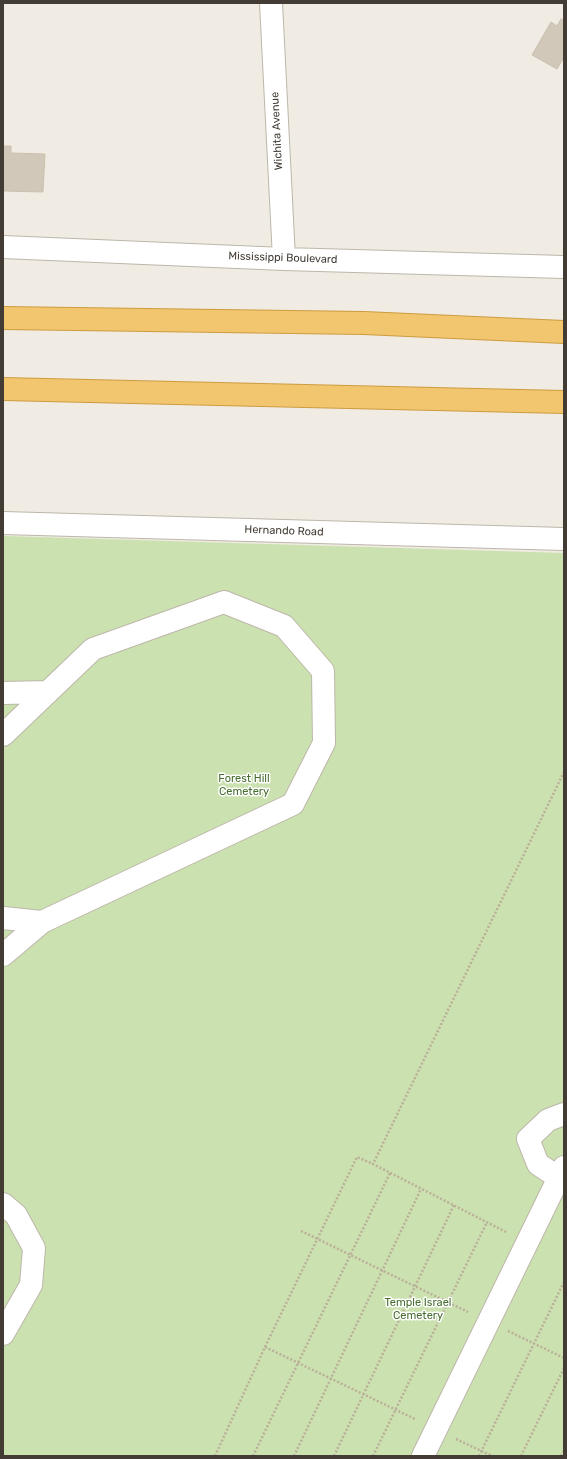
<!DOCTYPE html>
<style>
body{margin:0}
#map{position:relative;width:567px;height:1459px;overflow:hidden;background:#f0ece4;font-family:Rubik,sans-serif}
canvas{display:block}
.frame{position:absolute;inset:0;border:4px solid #423c34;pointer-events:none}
</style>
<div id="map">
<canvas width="567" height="1459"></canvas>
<div class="frame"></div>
</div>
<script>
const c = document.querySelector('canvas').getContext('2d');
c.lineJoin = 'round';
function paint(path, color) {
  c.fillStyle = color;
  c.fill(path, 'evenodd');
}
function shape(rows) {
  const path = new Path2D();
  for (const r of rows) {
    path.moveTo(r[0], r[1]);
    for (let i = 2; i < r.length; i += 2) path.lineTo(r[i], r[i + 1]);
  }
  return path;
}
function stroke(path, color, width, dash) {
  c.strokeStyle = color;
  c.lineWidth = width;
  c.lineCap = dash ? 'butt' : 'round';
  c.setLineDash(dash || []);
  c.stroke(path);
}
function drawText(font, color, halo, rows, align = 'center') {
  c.font = font + ' Rubik,sans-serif';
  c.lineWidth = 3;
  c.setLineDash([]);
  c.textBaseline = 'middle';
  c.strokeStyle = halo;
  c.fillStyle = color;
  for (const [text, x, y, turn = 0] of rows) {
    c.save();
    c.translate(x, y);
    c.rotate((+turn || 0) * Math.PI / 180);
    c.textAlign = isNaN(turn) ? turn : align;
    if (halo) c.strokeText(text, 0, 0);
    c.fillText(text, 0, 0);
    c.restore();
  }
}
paint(shape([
 [3,536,564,553,564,1456,3,1456]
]), '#cbe1af');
const building = shape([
 [561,19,564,21,564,57,557,69,532,55,551,22,557,26,561,19],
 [3,146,11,146,11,153,45,154,43,192,3,191,3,146]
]);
paint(building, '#d1c8ba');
stroke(building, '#cbc0ae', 1);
const minor = shape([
 [271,3,284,259],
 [3,247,284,259,564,267],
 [3,523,564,539],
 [3,693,48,692],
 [3,735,93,649,224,602,284,626,323,671,324,743,293,804,42,922,3,955],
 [3,918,42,922],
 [559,1178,538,1164,528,1139,548,1120,564,1114],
 [3,1204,16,1215,34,1248,31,1285,3,1334],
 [423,1456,564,1167]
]);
const highway = shape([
 [3,318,364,323,564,332],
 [3,389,564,402]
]);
stroke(minor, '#bdb7aa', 24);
stroke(highway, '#ce9b40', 24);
stroke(shape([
 [301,1231,468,1312],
 [506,1232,373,1164,564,772],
 [508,1331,564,1358],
 [265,1347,415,1419],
 [456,1439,492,1456],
 [215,1456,265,1347,357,1157,373,1164],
 [253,1456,390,1173],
 [294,1456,421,1189],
 [334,1456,454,1205],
 [373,1456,487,1222],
 [479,1456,564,1282],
 [521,1456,564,1368],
 [561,1456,564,1451]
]), '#bbaf9a', 2.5, [2, 2]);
stroke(minor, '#fff', 22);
stroke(highway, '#f1c66e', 22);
drawText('11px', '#423c34', '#fff', [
 ["Wichita Avenue",277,131,-93],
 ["Mississippi Boulevard",283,258,2],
 ["Hernando Road",284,531,2]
]);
drawText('11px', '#456d2e', '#fff', [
 ["Forest Hill",244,779],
 ["Cemetery",244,792],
 ["Temple Israel",418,1303],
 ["Cemetery",418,1316]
]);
</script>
